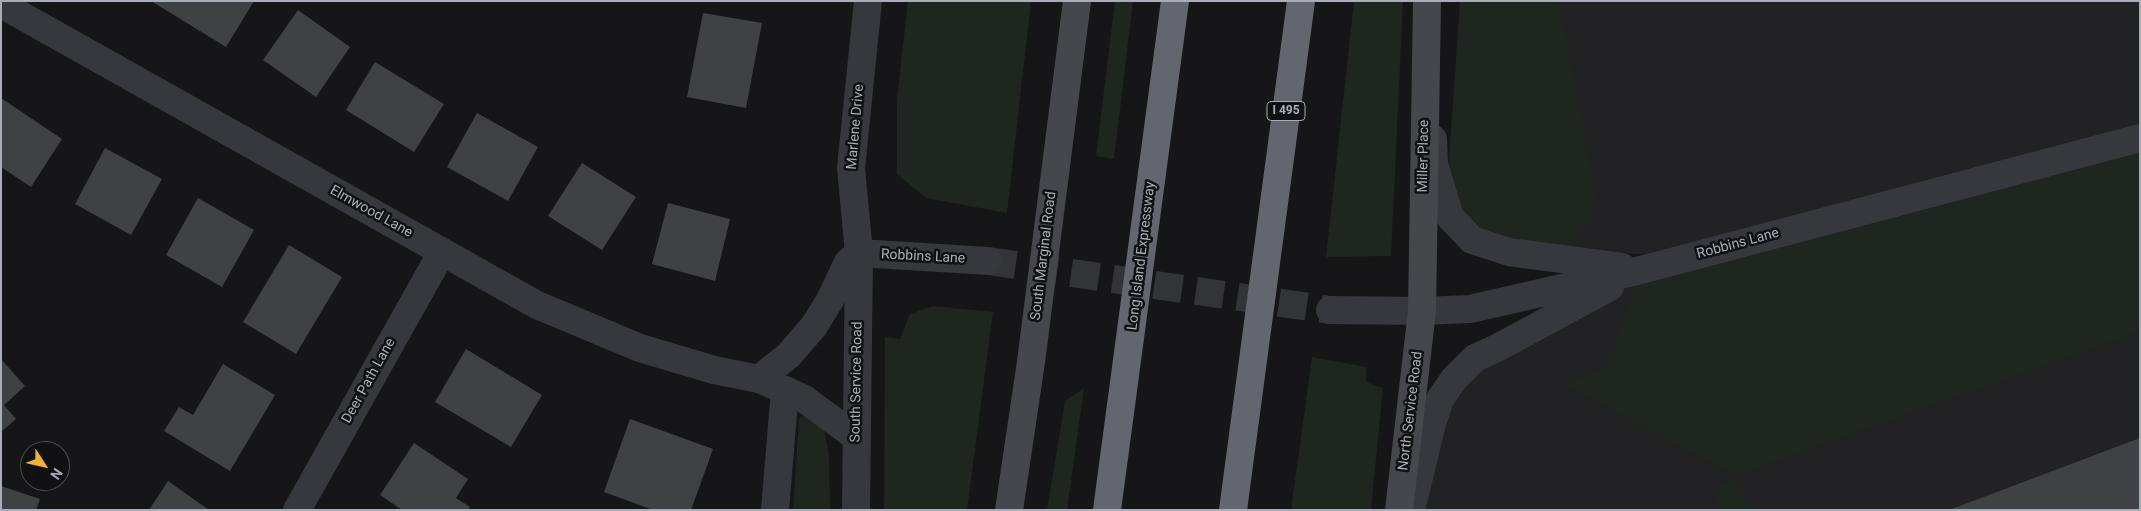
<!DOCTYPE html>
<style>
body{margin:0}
#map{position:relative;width:2141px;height:511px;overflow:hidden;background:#161618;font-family:Roboto,sans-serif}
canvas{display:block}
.frame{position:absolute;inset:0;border:2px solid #a8adb8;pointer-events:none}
.north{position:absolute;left:20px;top:441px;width:50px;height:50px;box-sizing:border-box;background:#111113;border:1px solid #4d4f55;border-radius:50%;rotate:125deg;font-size:14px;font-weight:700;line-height:20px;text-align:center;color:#a8adb8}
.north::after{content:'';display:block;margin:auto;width:18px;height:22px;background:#f2b134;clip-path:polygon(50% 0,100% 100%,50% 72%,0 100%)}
</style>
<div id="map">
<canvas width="2141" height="511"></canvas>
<div class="frame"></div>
<div class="north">N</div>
</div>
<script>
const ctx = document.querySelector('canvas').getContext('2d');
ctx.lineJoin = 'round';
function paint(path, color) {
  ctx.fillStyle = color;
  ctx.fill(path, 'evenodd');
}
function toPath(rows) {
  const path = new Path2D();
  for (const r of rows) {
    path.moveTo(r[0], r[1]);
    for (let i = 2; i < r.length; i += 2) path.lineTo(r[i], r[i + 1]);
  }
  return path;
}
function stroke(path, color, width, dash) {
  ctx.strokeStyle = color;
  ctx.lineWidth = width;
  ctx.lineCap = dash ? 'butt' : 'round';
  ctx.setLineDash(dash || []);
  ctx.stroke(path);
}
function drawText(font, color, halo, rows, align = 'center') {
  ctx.font = font + ' Roboto,sans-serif';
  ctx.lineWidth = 5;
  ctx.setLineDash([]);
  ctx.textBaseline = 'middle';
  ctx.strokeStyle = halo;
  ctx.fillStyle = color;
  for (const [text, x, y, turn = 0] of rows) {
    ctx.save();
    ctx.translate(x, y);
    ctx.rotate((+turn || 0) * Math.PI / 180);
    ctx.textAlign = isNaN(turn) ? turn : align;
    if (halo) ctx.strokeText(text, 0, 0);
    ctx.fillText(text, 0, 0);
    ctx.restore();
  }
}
paint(toPath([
 [1470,1,2140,1,2140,510,1399,510,1423,414,1482,349,1683,258,1531,245]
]), '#222225');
paint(toPath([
 [908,1,1031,1,1007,213,926,198,897,174,897,98],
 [1115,1,1133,1,1114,159,1096,156],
 [1354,1,1403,1,1391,256,1326,257],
 [1460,1,1559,1,1596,196,1592,218,1576,238,1555,247,1514,248,1470,226,1453,201,1449,159],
 [2140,139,2140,331,1736,475,1749,510,1714,510,1719,487,1735,475,1564,384,1605,369,1641,270,1669,330,1646,279],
 [933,306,993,312,967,510,884,510,885,337,900,339,910,314],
 [1312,357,1366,367,1366,382,1383,388,1371,510,1291,510],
 [1084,388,1067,510,1047,510,1065,401],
 [809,413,824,428,829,456,830,510,793,510,799,418]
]), '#1e261f');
paint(toPath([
 [151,1,254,1,226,47],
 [298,10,350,47,316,97,263,60],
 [703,13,762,23,746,108,687,97],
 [375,62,444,104,414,152,346,110],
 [1,98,62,139,31,187,1,167],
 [477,113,538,147,508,201,447,167],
 [105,148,162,179,131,235,75,204],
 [582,163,636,197,602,250,548,216],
 [198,198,254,230,222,287,166,255],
 [668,203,730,219,715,281,652,264],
 [289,245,342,277,296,354,243,322],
 [466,349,542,395,511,447,435,402],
 [1,359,25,386,4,405,16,419,1,432],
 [223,364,275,395,230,471,164,431,179,407,193,415],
 [630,419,713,449,691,510,653,510,604,492],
 [2140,438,2140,510,1949,510],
 [414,443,468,479,456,498,470,507,468,510,402,510,380,495],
 [168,481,209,510,149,510],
 [1,486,40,499,36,510,1,510]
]), '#404145');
stroke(toPath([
 [988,261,1330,310]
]), '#333438', 28, [28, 14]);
stroke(toPath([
 [1,4,537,305,640,348,714,370,759,379,803,398,856,437],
 [297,510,442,252],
 [775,510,785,390]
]), '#37383d', 28);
stroke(toPath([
 [1433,139,1434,164,1450,217,1472,240,1509,252,1622,267],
 [859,253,988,261],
 [1330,310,1422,311,1470,309,1641,270,2140,138],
 [759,379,789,355,814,326,830,300,848,262,859,253],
 [856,510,859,253,851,168,868,1],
 [1411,510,1432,424,1440,399,1454,379,1475,358,1497,348,1610,287]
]), '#37383d', 28);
stroke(toPath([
 [1009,510,1031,362,1077,1],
 [1399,510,1422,311,1427,1]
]), '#45474d', 28);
stroke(toPath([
 [1107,510,1175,1],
 [1233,510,1301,1]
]), '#63666e', 28);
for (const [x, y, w] of [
 [1286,111,38]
]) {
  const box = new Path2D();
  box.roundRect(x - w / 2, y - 9.5, w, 19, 4);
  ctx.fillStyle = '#111113';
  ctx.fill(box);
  stroke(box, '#a8adb8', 1);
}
drawText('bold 12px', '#a8adb8', null, [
 ["I 495",1286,111]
]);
drawText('14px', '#a8adb8', '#111113', [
 ["Marlene Drive",856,127,-85],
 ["Miller Place",1424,156,-89],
 ["Elmwood Lane",371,212,29],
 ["Robbins Lane",1738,244,-15],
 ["South Marginal Road",1044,256,-83],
 ["Long Island Expressway",1142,256,-83],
 ["Robbins Lane",923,257,3],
 ["Deer Path Lane",369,381,-61],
 ["South Service Road",857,382,-89],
 ["North Service Road",1411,411,-83]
]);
</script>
